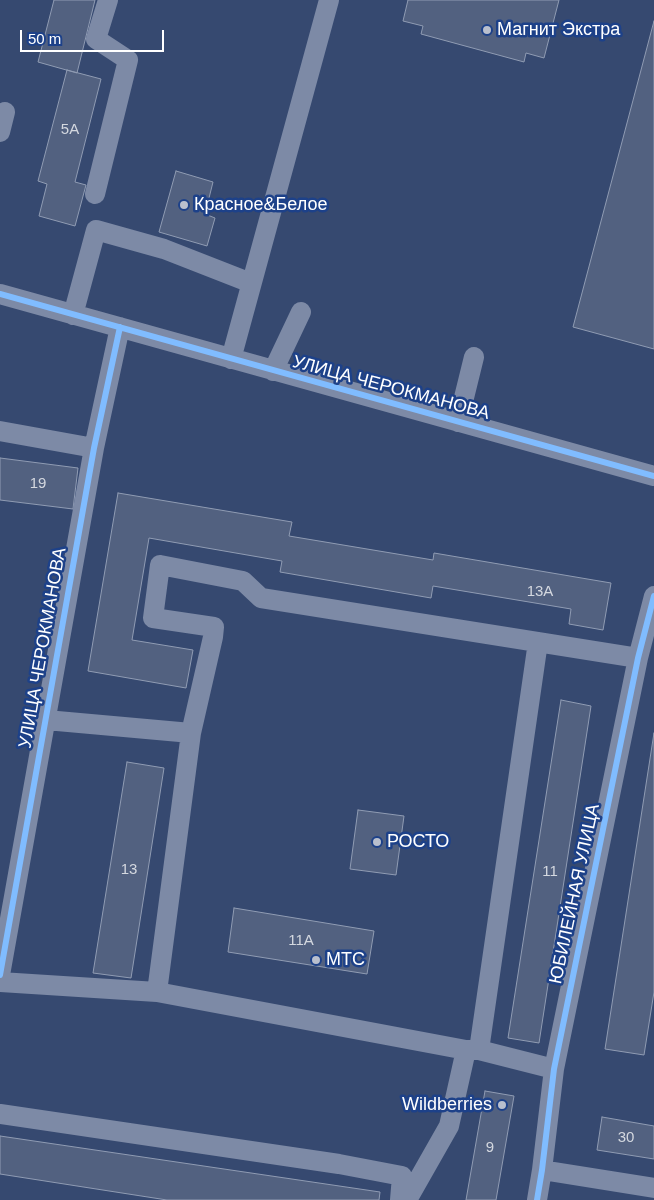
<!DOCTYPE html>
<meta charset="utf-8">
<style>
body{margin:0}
#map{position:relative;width:654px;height:1200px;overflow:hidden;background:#364970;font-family:Arial,sans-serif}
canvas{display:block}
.scale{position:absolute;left:20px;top:30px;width:144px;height:22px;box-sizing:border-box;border:2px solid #fff;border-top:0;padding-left:6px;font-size:15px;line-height:18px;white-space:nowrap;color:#fff;-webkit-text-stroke:4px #1d4189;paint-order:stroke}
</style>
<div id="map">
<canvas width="654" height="1200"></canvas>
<div class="scale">50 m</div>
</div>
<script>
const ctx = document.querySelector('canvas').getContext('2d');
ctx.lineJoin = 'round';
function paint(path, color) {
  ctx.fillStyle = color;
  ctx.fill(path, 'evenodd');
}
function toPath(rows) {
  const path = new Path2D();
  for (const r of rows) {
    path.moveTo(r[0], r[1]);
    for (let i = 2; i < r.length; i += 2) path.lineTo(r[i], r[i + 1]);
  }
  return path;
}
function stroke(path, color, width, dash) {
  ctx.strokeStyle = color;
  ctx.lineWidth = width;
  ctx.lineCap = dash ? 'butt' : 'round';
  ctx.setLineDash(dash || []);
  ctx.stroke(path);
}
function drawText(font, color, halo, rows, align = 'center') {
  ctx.font = font + ' Arial,sans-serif';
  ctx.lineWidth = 5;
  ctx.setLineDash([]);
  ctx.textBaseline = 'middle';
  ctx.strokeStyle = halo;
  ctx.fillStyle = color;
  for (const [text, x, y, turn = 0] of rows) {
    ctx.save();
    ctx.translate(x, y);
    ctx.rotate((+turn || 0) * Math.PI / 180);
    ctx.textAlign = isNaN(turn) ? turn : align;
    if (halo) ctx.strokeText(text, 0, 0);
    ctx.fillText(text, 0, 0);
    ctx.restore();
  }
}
const building = toPath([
 [54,0,95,0,77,73,38,62,54,0],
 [408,0,559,0,544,58,526,53,524,62,421,34,423,26,403,21,408,0],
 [654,21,654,349,573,327,654,21],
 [67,70,101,79,75,182,86,185,75,226,39,216,47,184,38,181,67,70],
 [176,171,213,182,205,214,215,218,207,246,159,232,176,171],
 [0,458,78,468,73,509,0,500,0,458],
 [118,493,292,522,289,536,433,560,434,553,611,583,603,630,569,624,571,609,433,586,431,598,280,572,282,561,149,538,132,640,193,650,186,688,88,671,118,493],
 [561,700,591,706,539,1043,508,1038,561,700],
 [654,733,654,992,644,1055,605,1049,654,733],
 [127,762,164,768,131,978,93,973,127,762],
 [358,810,404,816,396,875,350,869,358,810],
 [234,908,374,931,367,974,228,952,234,908],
 [485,1091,514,1096,496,1200,466,1200,485,1091],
 [602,1117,654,1126,654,1159,597,1150,602,1117],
 [0,1136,380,1192,379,1200,167,1200,0,1174,0,1136]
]);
paint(building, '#526180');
stroke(building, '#909cb3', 1);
stroke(toPath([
 [0,132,5,112],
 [95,194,128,60,96,39,108,0],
 [0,294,654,476],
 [73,315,96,230,164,249,251,283],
 [231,359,329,0],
 [273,371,301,312],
 [458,422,474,357],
 [0,431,94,448],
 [46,720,191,733,157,992],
 [191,733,213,637,214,627,153,618,160,565,243,581,261,598,638,658],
 [0,975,94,448,120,327],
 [0,982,157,992,466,1050,479,1050,554,1069],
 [479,1050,538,642],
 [0,1114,339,1164,402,1176,400,1200],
 [542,1170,654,1188],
 [407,1200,449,1126,466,1050],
 [537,1200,542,1170,554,1069,638,658,654,596]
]), '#7d8aa6', 20);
stroke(toPath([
 [0,294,654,476],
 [0,975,94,448,120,327],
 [537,1200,542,1170,554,1069,638,658,654,596]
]), '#80bcff', 6);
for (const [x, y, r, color] of [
 [487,30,5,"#b9bfcd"],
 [184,205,5,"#b9bfcd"],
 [377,842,5,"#b9bfcd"],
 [316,960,5,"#b9bfcd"],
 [502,1105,5,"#b9bfcd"]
]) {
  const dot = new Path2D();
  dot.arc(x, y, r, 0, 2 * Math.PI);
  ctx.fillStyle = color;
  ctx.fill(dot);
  stroke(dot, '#1d4189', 2);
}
drawText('15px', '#d4d8df', null, [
 ["5А",70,130],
 ["19",38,484],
 ["13А",540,592],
 ["13",129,870],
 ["11",550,872],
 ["11А",301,941],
 ["30",626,1138],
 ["9",490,1148]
]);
drawText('18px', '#fff', '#1d4189', [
 ["Магнит Экстра",497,30],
 ["Красное&Белое",194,205],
 ["РОСТО",387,842],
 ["МТС",326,960],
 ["Wildberries",492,1105,"right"]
], 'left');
drawText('18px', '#fff', '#1d4189', [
 ["УЛИЦА ЧЕРОКМАНОВА",391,388,15],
 ["УЛИЦА ЧЕРОКМАНОВА",43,648,-80],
 ["ЮБИЛЕЙНАЯ УЛИЦА",575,894,-78]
]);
</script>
